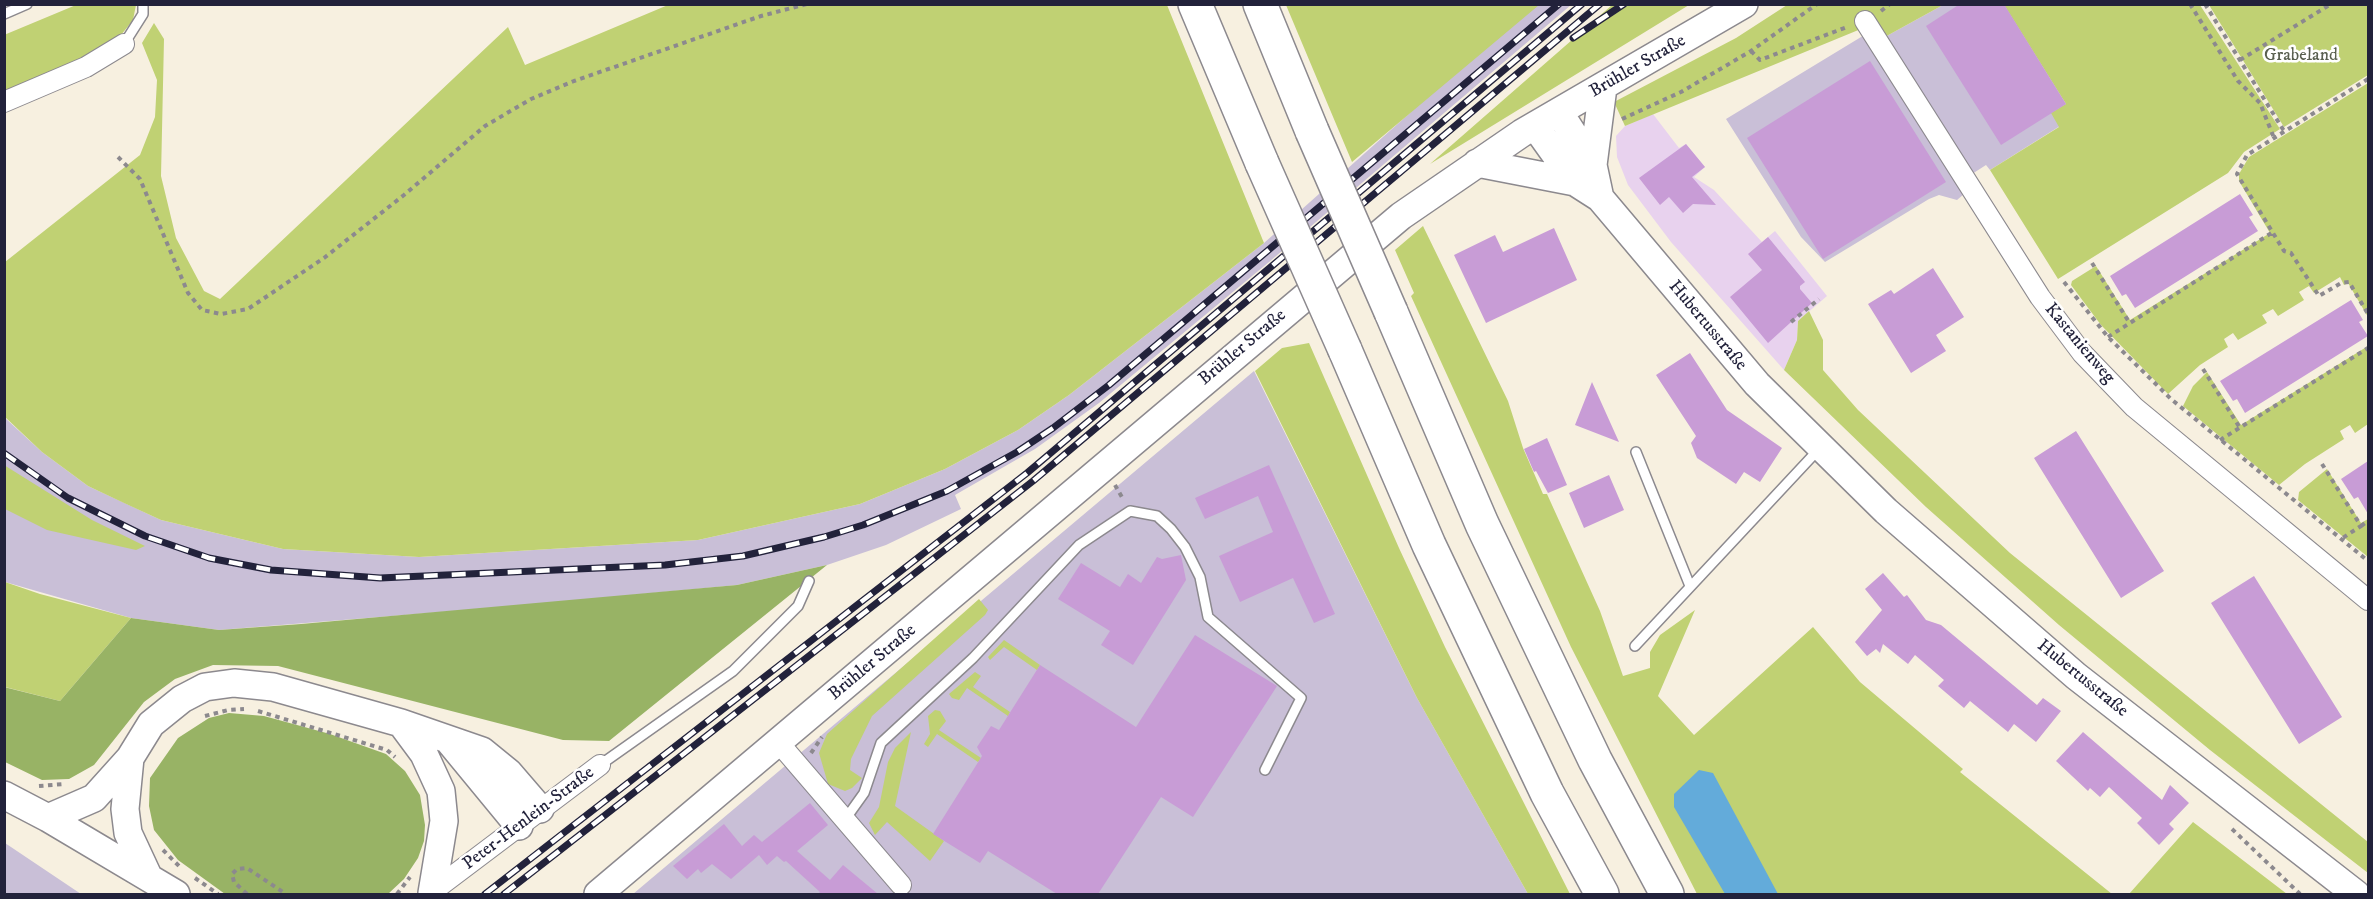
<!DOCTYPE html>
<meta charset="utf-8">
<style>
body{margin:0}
#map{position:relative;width:2373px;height:899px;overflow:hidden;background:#f7f0e0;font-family:"IM FELL DW Pica",serif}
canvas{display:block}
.frame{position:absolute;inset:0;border:6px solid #22223b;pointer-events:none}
</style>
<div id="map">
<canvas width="2373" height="899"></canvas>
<div class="frame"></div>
</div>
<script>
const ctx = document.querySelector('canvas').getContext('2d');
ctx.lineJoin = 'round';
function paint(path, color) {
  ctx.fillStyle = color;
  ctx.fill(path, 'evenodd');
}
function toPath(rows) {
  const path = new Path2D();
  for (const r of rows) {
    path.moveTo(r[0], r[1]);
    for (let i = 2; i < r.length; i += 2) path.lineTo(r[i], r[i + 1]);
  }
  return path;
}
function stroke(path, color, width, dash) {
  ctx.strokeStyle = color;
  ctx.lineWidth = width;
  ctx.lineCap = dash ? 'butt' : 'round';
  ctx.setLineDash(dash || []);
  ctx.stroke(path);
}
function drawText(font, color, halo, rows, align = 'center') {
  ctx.font = font + ' "IM FELL DW Pica",serif';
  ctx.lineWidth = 5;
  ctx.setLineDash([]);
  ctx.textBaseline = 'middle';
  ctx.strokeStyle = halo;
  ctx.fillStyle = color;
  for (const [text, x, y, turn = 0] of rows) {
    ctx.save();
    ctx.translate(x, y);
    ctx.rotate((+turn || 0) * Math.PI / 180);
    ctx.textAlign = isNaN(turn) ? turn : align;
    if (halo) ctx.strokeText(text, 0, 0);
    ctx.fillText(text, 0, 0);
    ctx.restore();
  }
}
paint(toPath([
 [1653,114,1679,148,1686,144,1705,167,1694,177,1714,190,1762,242,1775,231,1827,296,1798,321,1797,340,1784,370,1671,242,1628,185,1617,157,1616,136,1625,126]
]), '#e8d2ee');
paint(toPath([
 [1339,5,1571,5,1269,262,1099,403,1035,449,955,495,961,509,886,545,827,565,737,585,528,605,219,630,131,618,5,582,4,417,42,452,88,486,161,520,283,549,419,557,698,540,860,504,945,469,1018,430,1069,395,1264,243,1411,112],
 [1943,5,2004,5,2066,104,2060,126,1990,170,1986,165,1972,174,1883,38],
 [1866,34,1964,194,1957,200,1939,195,1929,199,1825,262,1801,237,1726,119],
 [1254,371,1417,698,1528,894,633,894],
 [4,843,5,843,81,894,5,894]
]), '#c9bfd7');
paint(toPath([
 [76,5,136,5,133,20,121,35,96,53,5,94,4,35],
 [668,5,1167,5,1264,243,1069,395,1018,430,945,469,860,504,698,540,419,557,283,549,161,520,124,503,88,486,42,452,5,417,5,262,140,155,155,117,157,80,142,43,154,23,164,39,161,176,176,238,204,291,220,299,508,27,525,65],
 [1286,5,1539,5,1352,162],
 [1612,5,1689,5,1430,164],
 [1787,5,1943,5,1883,38,1873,24,1625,126,1614,102,1736,38],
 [2004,5,2200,5,2280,129,2244,152,2228,173,2058,279,1990,170,2059,127,2051,113,2066,104],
 [2209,5,2368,5,2368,75,2284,127],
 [2368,83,2368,317,2348,283,2344,285,2340,277,2314,293,2309,286,2299,292,2304,300,2278,316,2273,309,2262,315,2267,323,2238,340,2233,333,2224,339,2228,347,2200,365,2168,394,2101,325,2071,285,2072,281,2096,266,2130,320,2270,233,2239,181,2239,174,2249,157],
 [1423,226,1508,401,1523,448,1543,494,1547,494,1600,611,1623,676,1650,668,1650,652,1660,635,1695,610,1658,696,1694,735,1813,627,1860,682,1963,769,1960,772,2112,894,1697,894,1571,647,1411,296,1414,293,1395,250],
 [1809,311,1823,340,1823,370,1858,410,2010,553,2368,842,2368,873,2210,750,2059,625,1926,507,1784,370,1797,340,1798,321],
 [1309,343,1399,548,1445,647,1570,894,1528,894,1417,698,1255,371,1282,348],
 [2368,346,2368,424,2355,433,2350,425,2340,431,2344,439,2305,464,2279,485,2183,406,2193,386,2207,372,2241,425],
 [4,465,92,520,145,546,136,550,47,530,5,509],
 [2327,469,2361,523,2368,519,2368,557,2298,500,2299,492],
 [5,582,40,594,131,618,60,701,5,687],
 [979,599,988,610,985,615,872,716,851,759,850,770,862,778,852,788,845,791,828,784,819,753,827,734],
 [1004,640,1040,665,1037,670,1004,647,990,660,988,657],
 [975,672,981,676,973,687,1010,712,1008,716,967,688,959,700,952,698,949,694],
 [935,710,940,711,946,721,939,730,981,758,978,762,937,734,928,747,924,744,930,734,928,716],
 [911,732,895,806,944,841,930,861,887,822,875,835,869,823,879,807,888,762,895,748],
 [2193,822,2287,894,2129,894]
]), '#c0d173');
paint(toPath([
 [827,565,609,741,563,740,278,666,213,665,175,679,144,702,94,765,69,779,42,780,5,762,4,687,60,701,131,618,219,630,301,624,737,585],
 [229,713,264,716,330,734,386,754,405,771,420,795,425,825,424,841,418,858,404,879,388,894,225,894,178,860,154,830,149,806,150,778,178,738,209,718]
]), '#98b365');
paint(toPath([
 [1699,770,1713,773,1778,894,1725,894,1674,807,1674,794]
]), '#63abda');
paint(toPath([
 [1960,4,2004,4,2066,104,2001,145,1926,26],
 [1870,61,1946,182,1823,259,1747,138],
 [1686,144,1705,167,1692,177,1716,205,1693,204,1683,213,1669,197,1660,205,1639,178],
 [2240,194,2253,215,2249,217,2258,231,2135,308,2126,294,2122,296,2110,276],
 [1554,228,1577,280,1486,323,1454,255,1495,235,1503,252],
 [1768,237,1805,282,1800,286,1800,289,1812,303,1768,343,1730,297,1762,270,1748,254],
 [1933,268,1964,317,1936,335,1946,351,1911,373,1868,304,1891,290,1894,294],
 [2351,300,2363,320,2359,322,2368,336,2245,413,2237,399,2233,401,2220,381],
 [1690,353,1727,410,1782,448,1760,482,1744,472,1736,484,1697,458,1691,443,1696,436,1656,375],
 [1592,382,1619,442,1575,425],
 [2076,431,2164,571,2121,598,2034,458],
 [1547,438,1567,485,1548,493,1536,471,1534,472,1524,449],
 [2368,461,2368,514,2358,497,2354,499,2341,479],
 [1269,465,1335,614,1314,623,1293,578,1240,602,1219,556,1273,532,1258,496,1205,519,1195,498],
 [1609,475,1624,510,1584,528,1569,493],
 [1181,555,1186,580,1133,665,1101,645,1110,631,1058,599,1081,563,1120,587,1128,574,1141,583,1157,557,1162,559],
 [1883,573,1904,597,1907,595,1926,620,1941,625,2037,705,2043,698,2061,711,2036,742,2014,724,2008,732,1970,701,1964,708,1938,686,1944,680,1915,655,1908,664,1883,644,1880,653,1876,649,1867,656,1855,642,1882,610,1865,589],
 [2254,576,2342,717,2299,744,2211,603],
 [1195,635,1277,686,1193,817,1161,797,1098,894,1057,894,988,851,980,863,933,834,982,756,977,747,991,726,999,730,1040,665,1136,727],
 [2083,732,2162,800,2170,785,2189,803,2169,824,2174,829,2159,845,2137,823,2142,818,2109,787,2100,797,2090,788,2088,791,2056,761],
 [810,803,828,825,797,851,830,880,843,865,878,894,818,894,820,892,786,861,784,862,777,856,767,865,759,855,731,879,712,864,701,873,698,869,687,879,673,866,724,824,742,846,754,835,762,842]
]), '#c89cd6');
const lane = toPath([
 [4,14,27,4],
 [124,44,143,14,143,4],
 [1636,452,1690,586],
 [1635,646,1819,449],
 [600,765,733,671,798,606,809,581],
 [844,821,864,793,881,743,973,658,1079,545,1130,511,1157,516,1171,529,1185,547,1200,577,1208,617,1301,698,1265,770]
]);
const street = toPath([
 [1865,21,2040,297,2082,353,2134,407,2368,600],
 [4,102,86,67,124,44],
 [779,743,901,885],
 [429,894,600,765]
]);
const secondary = toPath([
 [1559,112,1593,165,1600,198],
 [1535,126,1575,182,1600,198,1757,384,1886,511,2076,676,2356,894],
 [1477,163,1575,182],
 [1593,165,1603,87],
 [401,723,424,754,441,791,444,821,432,893],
 [449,741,519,826],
 [130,758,125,809,128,833,148,876],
 [4,795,48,818,176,894],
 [48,818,94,798,130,758,151,724,182,699,205,687,234,683,273,687,401,723,482,751,509,773,540,809],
 [598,894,1401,216,1522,133,1744,4]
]);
const highway = toPath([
 [1195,4,1262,163],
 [1260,4,1312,131],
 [1391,312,1482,524,1595,760,1667,894],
 [1345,350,1429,545,1547,793,1602,894]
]);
stroke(lane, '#8c898e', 12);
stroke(street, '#8c898e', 22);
stroke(secondary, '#8c898e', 30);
stroke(highway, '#8c898e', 36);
stroke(toPath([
 [2190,4,2238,81,2260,103,2274,138],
 [2205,4,2284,131],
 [1881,11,1890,4],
 [1751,51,1760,60,1847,27],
 [2240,60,2331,4],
 [2368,79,2247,155,2237,174,2284,251,2291,253,2319,296,2341,283,2349,282,2368,314],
 [1622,119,1681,92,1751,51,1817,4],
 [118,157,140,179,188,293,202,310,221,314,248,309,324,258,404,195,485,126,531,99,574,81,761,16,807,4],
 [2092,263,2129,322],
 [2064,282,2108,337,2171,399,2368,561],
 [1791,322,1819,299],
 [2108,337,2273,232],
 [2203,369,2240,428],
 [2220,440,2368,348],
 [2322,464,2361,526,2341,539],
 [1115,485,1123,499],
 [2361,526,2368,521],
 [258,711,387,750,395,757],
 [205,716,228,710,244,709],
 [811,753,822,737],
 [39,786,64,784],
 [2232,829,2300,894],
 [163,850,179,866],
 [195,878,218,894],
 [247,894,234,882,232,874,237,869,247,868,286,894],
 [397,894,410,877]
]), '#8c898e', 4, [4.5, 4.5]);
stroke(lane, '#fff', 9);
stroke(street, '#fff', 20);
stroke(secondary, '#fff', 27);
stroke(highway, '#fff', 33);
const rail = toPath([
 [1573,38,1624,4],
 [4,453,68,498,145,536,209,558,271,570,380,578,665,565,743,556,824,537,863,525,947,491,1017,452,1053,428,1109,385,1559,4],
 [485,894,1027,473,1582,4],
 [504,894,1033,481,1600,4]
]);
stroke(rail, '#22223b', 7);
stroke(rail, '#fff', 4.5, [14]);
const highwayBridge = toPath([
 [1312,131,1391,312],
 [1262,163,1345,350]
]);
stroke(highwayBridge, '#8c898e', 36, []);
stroke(highwayBridge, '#fff', 33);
drawText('18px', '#595f4f', '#fff', [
 ["Grabeland",2301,56]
]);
drawText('18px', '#22223b', '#fff', [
 ["Brühler Straße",1638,67,-30],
 ["Hubertusstraße",1707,326,50],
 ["Kastanienweg",2079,344,50],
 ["Brühler Straße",1243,348,-40],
 ["Brühler Straße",873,663,-40],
 ["Hubertusstraße",2082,679,39],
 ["Peter-Henlein-Straße",529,819,-37]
]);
</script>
